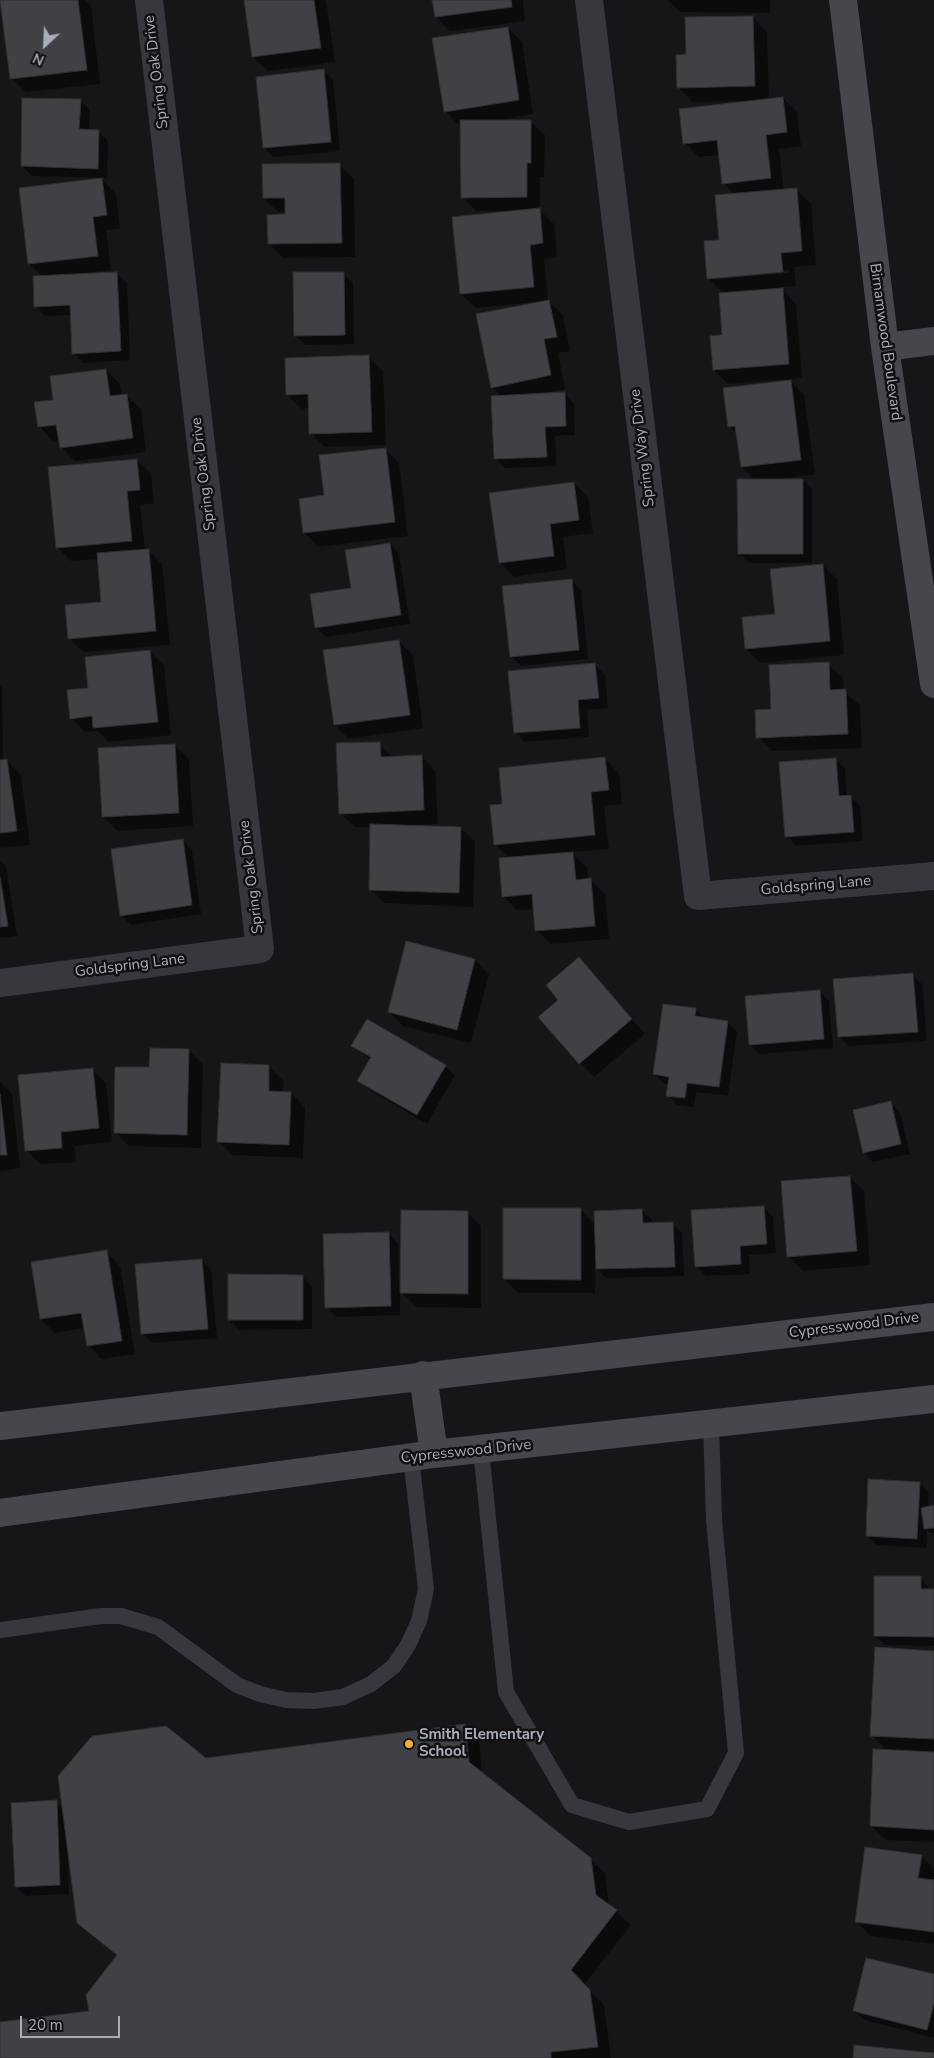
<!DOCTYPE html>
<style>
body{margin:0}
#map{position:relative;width:934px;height:2058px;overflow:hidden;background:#161618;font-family:"Nunito Sans",sans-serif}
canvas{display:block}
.north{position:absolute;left:20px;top:20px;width:50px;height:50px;-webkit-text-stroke:4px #111113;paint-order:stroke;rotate:205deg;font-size:14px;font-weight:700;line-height:20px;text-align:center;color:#a8adb8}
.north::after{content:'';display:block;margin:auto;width:18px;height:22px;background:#a8adb8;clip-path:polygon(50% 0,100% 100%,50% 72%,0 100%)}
.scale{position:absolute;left:20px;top:2016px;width:100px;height:22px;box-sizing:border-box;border:2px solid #a8adb8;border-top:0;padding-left:6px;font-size:15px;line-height:18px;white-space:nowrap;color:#a8adb8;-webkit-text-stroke:4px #111113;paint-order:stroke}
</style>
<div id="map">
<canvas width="934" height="2058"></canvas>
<div class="north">N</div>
<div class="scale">20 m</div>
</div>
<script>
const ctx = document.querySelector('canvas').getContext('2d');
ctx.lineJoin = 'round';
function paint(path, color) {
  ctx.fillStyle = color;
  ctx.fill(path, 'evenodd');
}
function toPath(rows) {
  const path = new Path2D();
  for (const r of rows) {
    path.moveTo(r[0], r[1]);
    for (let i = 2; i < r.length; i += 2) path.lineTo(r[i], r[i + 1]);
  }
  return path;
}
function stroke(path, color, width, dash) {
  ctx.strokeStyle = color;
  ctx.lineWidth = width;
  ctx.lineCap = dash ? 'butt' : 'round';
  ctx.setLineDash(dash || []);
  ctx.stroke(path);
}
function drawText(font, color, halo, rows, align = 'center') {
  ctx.font = font + ' "Nunito Sans",sans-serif';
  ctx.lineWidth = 5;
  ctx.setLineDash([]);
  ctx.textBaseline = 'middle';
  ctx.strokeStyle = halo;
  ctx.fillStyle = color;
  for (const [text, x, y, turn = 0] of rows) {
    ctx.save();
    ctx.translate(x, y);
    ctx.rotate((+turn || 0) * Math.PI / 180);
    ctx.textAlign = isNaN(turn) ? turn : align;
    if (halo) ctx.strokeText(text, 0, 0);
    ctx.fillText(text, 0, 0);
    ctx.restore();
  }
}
paint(toPath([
 [6,0,85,0,91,6,100,84,26,92,11,78],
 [245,0,326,0,335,62,268,71,253,57],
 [434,0,523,0,525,21,450,31,436,17],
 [667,0,770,0,770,13,680,12],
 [753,17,767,32,769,100,783,98,797,112,801,146,779,149,784,191,797,190,811,204,816,265,794,267,796,286,780,287,796,304,802,378,728,384,714,370,724,336,724,294,708,278,735,195,724,183,720,155,699,157,685,143,745,101,693,102,679,88,687,55],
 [789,270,789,273,719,279,719,276],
 [508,28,522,42,533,114,496,121,530,121,545,135,544,177,540,177,540,210,554,224,557,257,544,259,548,301,563,315,570,351,558,353,565,389,550,392,564,393,574,403,575,435,555,436,556,466,505,468,496,459,501,396,492,387,534,302,476,308,461,294,503,211,476,211,462,197,462,125,459,125,445,111],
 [324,71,333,80,340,151,274,157,264,148],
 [80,101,90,110,89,131,98,131,108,141,107,178,32,176,22,166],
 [339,165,354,179,355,257,283,258,269,244,286,216,286,212,278,212,264,198],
 [102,179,116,194,120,229,106,230,111,270,82,273,82,275,117,274,127,283,130,360,83,363,73,353,72,315,45,316,36,307,43,277,29,264,20,189],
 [343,273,353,283,354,344,305,345,295,335],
 [369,357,383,371,386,445,325,447,311,433,310,408,302,409,287,395],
 [106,370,120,384,122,396,126,395,141,409,146,452,75,461,61,447,60,440,53,441,39,426,54,401],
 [789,379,804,395,815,474,778,480,803,480,812,489,812,563,749,563,739,553,755,480,742,467,737,435,729,426],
 [385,449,399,463,408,536,318,547,304,532,325,497],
 [137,460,151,474,154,503,140,505,145,550,148,550,162,564,170,645,83,652,69,638,103,603,99,559,71,561,57,547],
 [574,483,588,497,593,533,563,537,567,569,514,577,500,563],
 [390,544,399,554,410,624,326,637,316,628],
 [823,565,837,579,844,655,760,663,746,649],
 [571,580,581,590,588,659,521,666,511,656],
 [398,641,413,655,423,728,349,739,335,725],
 [149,651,164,665,171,735,109,742,98,731,85,732,71,718,89,689],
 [828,664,843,678,843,691,860,705,862,748,772,751,758,737,772,710],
 [595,665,605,674,608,708,587,710,589,737,525,742,515,733],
 [0,686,2,688,3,761,7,761,21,775,30,845,0,848],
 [379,744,393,758,421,756,435,771,438,824,415,825,415,827,461,828,475,842,473,907,384,903,370,889,372,827,355,827,340,813],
 [174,745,189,759,193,826,118,831,103,817],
 [605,759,619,773,622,804,604,806,609,849,572,852,587,868,588,880,591,880,605,894,609,939,551,944,536,930,535,909,517,910,503,896,510,859,495,844,504,805],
 [835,759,845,768,847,797,850,796,860,806,863,841,796,846,787,836],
 [182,840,192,850,201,914,131,925,121,915],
 [0,860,6,866,17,936,0,938],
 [579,959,645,1034,594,1077,580,1063,560,1000],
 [475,960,489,974,471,1043,403,1026,389,1012],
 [913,975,922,984,927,1041,849,1046,839,1036],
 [820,991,829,1001,833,1048,760,1054,750,1045],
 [696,1010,705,1019,727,1022,737,1031,728,1096,696,1092,694,1107,677,1105,668,1095,669,1084,664,1084,654,1074],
 [352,1046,445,1066,455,1075,427,1124,369,1090,359,1081,371,1060],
 [189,1050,203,1064,201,1148,129,1146,115,1132,151,1069],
 [269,1066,283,1080,283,1093,291,1093,305,1107,303,1158,232,1155,218,1141],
 [92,1069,106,1083,112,1142,74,1146,76,1162,40,1164,26,1150],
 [0,1082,12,1094,20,1168,0,1171],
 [890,1102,900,1112,910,1154,873,1162,864,1152],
 [849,1177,864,1191,870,1265,803,1271,788,1257],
 [764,1207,773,1217,776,1253,749,1255,750,1274,706,1276,696,1266],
 [581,1210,595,1224,642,1210,652,1220,652,1224,672,1223,682,1233,684,1276,606,1278,595,1267,595,1293,518,1293,504,1279],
 [467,1212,481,1226,481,1308,416,1307,400,1291,400,1315,336,1317,327,1307,388,1233,398,1243,399,1284,402,1284],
 [106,1252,120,1266,135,1354,102,1359,88,1345,85,1328,55,1333,41,1319],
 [202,1260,211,1270,217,1338,152,1343,142,1334],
 [302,1276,312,1286,312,1329,239,1330,229,1320],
 [919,1483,929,1492,928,1508,934,1507,934,1533,930,1533,927,1530,927,1548,877,1545,867,1536],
 [921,1577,930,1590,934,1590,934,1646,885,1645,875,1636],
 [934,1652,934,1842,886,1840,871,1826,887,1751,872,1735],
 [465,1725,479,1739,482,1774,590,1859,605,1873,609,1905,631,1925,584,1985,604,2005,611,2058,0,2058,0,2023,90,2012,117,1956,78,1922,70,1859,68,1859,69,1894,26,1896,16,1886,56,1802,63,1809,205,1760],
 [921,1856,934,1869,934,1944,870,1936,856,1921],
 [934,1976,934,2038,864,2020,854,2011]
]), '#0007');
const building = toPath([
 [0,0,78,0,87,70,10,79,0,0],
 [244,0,314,0,321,48,252,57,244,0],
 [432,0,511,0,512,7,435,17,432,0],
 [753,16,755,86,677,88,676,55,686,54,685,17,753,16],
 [508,27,519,100,444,112,432,38,508,27],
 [324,69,331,142,263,148,256,77,324,69],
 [783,97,787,132,766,135,771,178,722,184,717,140,683,144,679,109,783,97],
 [22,98,81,99,79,129,99,130,98,169,21,166,22,98],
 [460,120,531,120,531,163,527,163,527,197,461,198,460,120],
 [340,163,342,243,268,244,267,215,285,214,285,198,263,198,262,164,340,163],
 [102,178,107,215,93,217,98,256,28,264,19,188,102,178],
 [797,188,802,251,781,253,783,272,707,279,704,241,719,240,715,195,797,188],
 [540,208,543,243,530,245,534,287,460,294,452,217,540,208],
 [117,272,121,351,72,354,70,305,34,307,33,276,117,272],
 [293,272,344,272,345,335,294,336,293,272],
 [783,288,789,364,713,370,710,336,722,335,719,293,783,288],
 [549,300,557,337,544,339,551,375,491,388,476,314,549,300],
 [369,355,372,432,309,434,308,394,286,395,285,358,369,355],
 [106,369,110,396,127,394,133,438,60,448,56,425,38,427,34,402,53,400,50,376,106,369],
 [791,380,801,460,741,467,735,426,728,427,723,388,791,380],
 [565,392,566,426,545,427,547,457,494,459,491,396,565,392],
 [386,448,395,522,303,533,299,499,324,495,319,455,386,448],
 [137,459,140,490,127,491,132,541,56,548,48,467,137,459],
 [737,479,803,479,803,554,738,554,737,479],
 [574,482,579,520,550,524,554,556,499,563,489,493,574,482],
 [390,543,401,615,315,628,310,594,351,588,345,550,390,543],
 [149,549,156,631,68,639,65,605,101,602,97,553,149,549],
 [823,564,830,641,745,649,742,617,775,614,770,569,823,564],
 [572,579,579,650,510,657,502,586,572,579],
 [399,640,410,715,334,725,323,650,399,640],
 [150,650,158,722,93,728,92,716,70,719,67,690,88,688,85,657,150,650],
 [829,662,830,690,846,689,848,734,756,738,755,710,771,709,769,665,829,662],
 [595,663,599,698,578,700,580,728,514,733,508,671,595,663],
 [380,742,381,757,422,755,424,810,339,814,336,743,380,742],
 [175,744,179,813,102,817,98,748,175,744],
 [605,757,609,790,591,792,595,835,494,845,490,805,502,804,499,768,605,757],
 [836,758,839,796,851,795,854,832,785,837,779,762,836,758],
 [7,759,17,831,0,833,0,760,7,759],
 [370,824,461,827,459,893,369,890,370,824],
 [183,839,192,905,120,916,111,849,183,839],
 [573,852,576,880,591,878,595,926,535,931,532,894,502,897,499,858,573,852],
 [0,877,8,926,0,927,0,877],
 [406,941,475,959,457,1030,388,1012,406,941],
 [579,957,632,1019,579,1064,538,1017,558,1000,546,985,579,957],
 [913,973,918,1032,838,1037,833,979,913,973],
 [820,990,824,1039,749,1045,745,996,820,990],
 [663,1004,696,1008,695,1016,728,1021,719,1087,687,1083,685,1098,666,1096,669,1077,653,1074,663,1004],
 [367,1019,446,1065,417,1115,357,1081,371,1057,351,1046,367,1019],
 [150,1048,189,1049,187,1135,114,1133,115,1067,149,1067,150,1048],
 [221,1063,269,1065,269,1091,291,1092,289,1145,217,1142,221,1063],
 [93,1068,99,1128,61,1132,62,1148,25,1151,18,1075,93,1068],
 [0,1094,7,1155,0,1155,0,1094],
 [891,1101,901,1144,863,1153,853,1110,891,1101],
 [850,1176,857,1251,787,1257,781,1181,850,1176],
 [764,1206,767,1244,740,1246,741,1264,695,1267,691,1210,764,1206],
 [503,1208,581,1208,581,1280,503,1279,503,1208],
 [642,1209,643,1223,673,1222,675,1267,596,1269,594,1211,642,1209],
 [401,1210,468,1211,468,1294,400,1293,401,1210],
 [389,1232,391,1306,325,1308,323,1234,389,1232],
 [107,1250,122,1341,87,1346,81,1313,40,1319,31,1262,107,1250],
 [202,1259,208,1329,141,1334,135,1264,202,1259],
 [228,1274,303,1275,303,1320,228,1320,228,1274],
 [868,1479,920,1482,917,1539,866,1536,868,1479],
 [934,1505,934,1528,924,1529,921,1508,934,1505],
 [874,1576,921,1576,921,1589,934,1589,934,1637,874,1636,874,1576],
 [875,1647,934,1651,934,1739,870,1736,875,1647],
 [465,1724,469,1762,591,1858,596,1895,617,1910,571,1970,590,1990,598,2047,551,2052,551,2058,0,2058,0,2022,89,2011,86,1995,117,1955,77,1923,58,1776,92,1736,166,1726,206,1758,465,1724],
 [873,1749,934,1752,934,1830,870,1826,873,1749],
 [57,1800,60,1885,15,1887,11,1803,57,1800],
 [865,1847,922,1855,918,1878,934,1880,934,1932,855,1922,865,1847],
 [866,1958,934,1974,934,2003,927,2030,853,2011,866,1958],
 [854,2045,934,2053,934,2058,853,2058,854,2045]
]);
paint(building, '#404145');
stroke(building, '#303034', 1);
stroke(toPath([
 [481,1450,506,1692,572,1805,629,1822,707,1809,736,1753,714,1520,711,1424],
 [0,1630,101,1616,121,1616,158,1627,237,1685,260,1694,286,1700,314,1701,343,1697,371,1684,394,1666,408,1645,419,1621,426,1589,411,1457]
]), '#37383d', 16);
stroke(toPath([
 [589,0,698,896,934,876],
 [0,983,260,949,149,0]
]), '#37383d', 28);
stroke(toPath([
 [843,0,885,347,934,684],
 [885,347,934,341],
 [423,1375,434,1454],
 [0,1426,934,1317],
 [0,1513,434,1454,934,1399]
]), '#45474d', 28);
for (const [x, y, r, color] of [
 [409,1744,5,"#f2b134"]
]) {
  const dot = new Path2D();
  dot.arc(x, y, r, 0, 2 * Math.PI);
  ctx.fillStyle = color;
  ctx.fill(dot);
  stroke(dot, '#111113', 2);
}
drawText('15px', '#a8adb8', '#111113', [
 ["Spring Oak Drive",157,72,-97],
 ["Birnamwood Boulevard",885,342,82],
 ["Spring Way Drive",643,448,-97],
 ["Spring Oak Drive",204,474,-97],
 ["Spring Oak Drive",252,877,-97],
 ["Goldspring Lane",816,886,-5],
 ["Goldspring Lane",130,966,-7],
 ["Cypresswood Drive",854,1326,-7],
 ["Cypresswood Drive",466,1452,-6]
]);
drawText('bold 15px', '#a8adb8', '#111113', [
 ["Smith Elementary",419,1735],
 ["School",419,1752]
], 'left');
</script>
